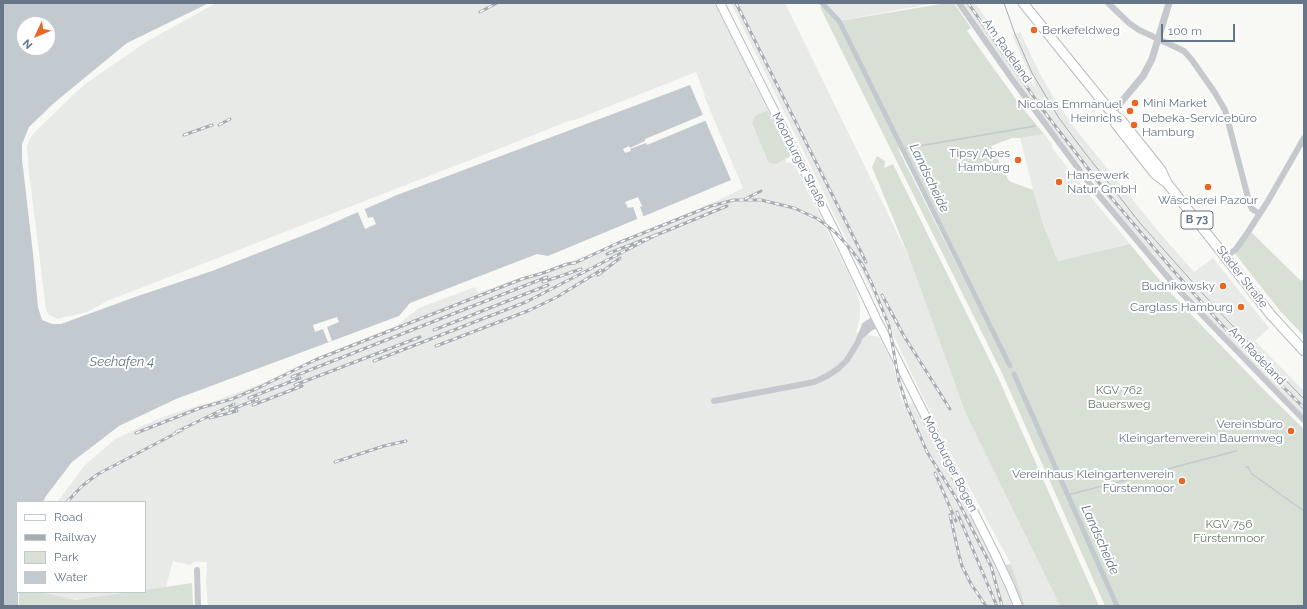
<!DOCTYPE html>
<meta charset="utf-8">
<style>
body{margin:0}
#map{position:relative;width:1307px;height:609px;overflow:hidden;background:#f8f8f5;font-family:Raleway,sans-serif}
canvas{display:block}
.frame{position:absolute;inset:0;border:4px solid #667587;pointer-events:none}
.legend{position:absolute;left:16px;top:501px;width:130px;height:92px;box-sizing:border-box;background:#fff;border:1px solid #c2c8cf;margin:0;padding:5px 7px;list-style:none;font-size:12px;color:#667587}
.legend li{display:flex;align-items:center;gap:8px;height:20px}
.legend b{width:20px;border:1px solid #c2c8cf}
.north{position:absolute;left:16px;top:16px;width:40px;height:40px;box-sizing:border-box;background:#fff;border:1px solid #c2c8cf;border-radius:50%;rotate:226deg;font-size:11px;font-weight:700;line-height:16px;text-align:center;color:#667587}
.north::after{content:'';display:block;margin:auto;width:14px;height:18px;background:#e86724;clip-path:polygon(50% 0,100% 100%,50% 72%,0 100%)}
.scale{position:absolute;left:1161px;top:24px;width:74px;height:18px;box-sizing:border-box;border:2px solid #667587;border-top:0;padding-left:5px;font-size:12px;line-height:14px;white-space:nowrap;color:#667587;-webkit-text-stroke:3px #fff;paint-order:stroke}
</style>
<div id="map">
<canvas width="1307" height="609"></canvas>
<div class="frame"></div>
<ul class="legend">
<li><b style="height:5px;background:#fff"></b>Road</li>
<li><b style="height:5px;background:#a7acb3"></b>Railway</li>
<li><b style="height:11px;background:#d8e0d6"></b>Park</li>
<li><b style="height:11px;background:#c2cad0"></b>Water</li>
</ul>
<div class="north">N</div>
<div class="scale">100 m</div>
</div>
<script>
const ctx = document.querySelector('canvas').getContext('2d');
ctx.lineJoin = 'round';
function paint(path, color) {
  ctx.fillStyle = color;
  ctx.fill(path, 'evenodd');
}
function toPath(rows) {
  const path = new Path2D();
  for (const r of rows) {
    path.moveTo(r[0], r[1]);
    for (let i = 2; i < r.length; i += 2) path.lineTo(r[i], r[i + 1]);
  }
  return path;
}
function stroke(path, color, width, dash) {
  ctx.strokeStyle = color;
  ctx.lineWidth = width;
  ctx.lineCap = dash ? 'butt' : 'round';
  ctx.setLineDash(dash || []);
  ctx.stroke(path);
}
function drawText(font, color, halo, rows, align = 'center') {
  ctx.font = font + ' Raleway,sans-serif';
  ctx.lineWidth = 4;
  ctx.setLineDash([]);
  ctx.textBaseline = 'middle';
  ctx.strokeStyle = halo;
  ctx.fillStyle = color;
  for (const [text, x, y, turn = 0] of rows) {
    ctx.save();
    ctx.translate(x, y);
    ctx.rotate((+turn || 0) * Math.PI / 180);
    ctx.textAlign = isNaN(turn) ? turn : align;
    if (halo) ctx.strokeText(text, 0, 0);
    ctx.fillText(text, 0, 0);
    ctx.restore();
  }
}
paint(toPath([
 [216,3,714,3,752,77,750,78,751,81,753,81,788,150,788,153,784,157,787,163,793,162,822,220,821,224,826,228,856,288,860,304,860,317,856,332,879,337,893,364,901,399,905,406,914,402,1003,580,1013,606,208,606,206,582,207,562,194,562,190,565,173,561,165,590,71,600,37,592,145,592,145,502,57,502,85,465,114,440,142,426,166,416,203,404,210,403,255,386,272,379,302,364,396,326,419,308,475,287,478,293,528,275,528,276,546,270,582,257,719,200,743,188,704,96,705,95,696,72,572,121,571,120,501,148,107,301,87,312,67,317,67,316,58,319,49,315,46,310,29,172,27,147,29,141,33,134,41,126,74,94,88,82,146,42],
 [731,3,785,3,909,257,965,412,1060,606,1025,606,1011,564,949,450],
 [820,3,935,3,839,21,822,6],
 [961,3,975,3,1037,90,1012,35,1020,32,1040,74,1057,103,1077,131,1158,231,1194,272,1213,258,1269,328,1255,341,1304,391,1304,416,1215,325,1130,228,1044,118],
 [1044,134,1052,144,1052,147,1056,153,1090,196,1130,244,1058,261,1043,224,1033,190,1020,138]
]), '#e8eae8');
paint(toPath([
 [947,3,954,3,971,28,967,31,1020,105,1044,134,1020,138,1012,138,991,146,1009,181,1033,190,1043,224,1058,261,1130,244,1166,288,1205,329,1268,394,1304,429,1304,606,1117,606,1025,404,1116,606,1105,606,1002,373,820,7,822,6,839,21],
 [895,132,998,339,995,340,900,153],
 [767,110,791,156,776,164,770,163,768,161,752,123,755,116],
 [877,156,885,161,884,168,893,164,997,375,1099,606,1060,606,965,412,909,257,872,167],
 [1249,230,1301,281,1304,278,1304,336,1280,311,1233,251],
 [1011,564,1025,606,1021,606,1014,584,1005,565],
 [192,583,193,606,19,606,19,592,40,592,75,600,130,592,145,592,145,590]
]), '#d8e0d6');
paint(toPath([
 [3,3,209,3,127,43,54,103,29,127,22,144,22,159,33,254,38,307,42,320,52,324,61,324,135,297,212,271,317,230,397,195,690,85,731,180,548,256,537,254,410,303,399,316,176,399,119,426,72,462,46,496,43,502,17,502,17,592,18,592,18,606,3,606],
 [24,24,48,24,48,48,24,48]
]), '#c2cad0');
paint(toPath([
 [705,114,707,120,647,145,646,143,630,149,631,151,625,153,623,149,629,146,630,148,645,141,645,139],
 [638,197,642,206,640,207,644,218,638,221,633,207,628,208,625,202],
 [364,207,368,218,373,217,376,224,365,229,357,210],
 [337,317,339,322,327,327,332,341,328,342,323,329,315,332,313,325]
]), '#f8f8f5');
stroke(toPath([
 [902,149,1035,126],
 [1246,467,1248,467,1252,474,1304,511],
 [1068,495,1236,451]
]), '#c2cad0', 1.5);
stroke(toPath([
 [822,3,839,21,843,29,1010,366],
 [1014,374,1117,606]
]), '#c2cad0', 5);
const secondary = toPath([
 [720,3,835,232,876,318,994,552,1010,586,1018,606]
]);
const primary = toPath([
 [1023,3,1112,113,1121,120,1161,170,1167,183,1271,315,1304,351],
 [1112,113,1116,124,1155,174,1164,181]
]);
stroke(secondary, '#babec3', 10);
stroke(primary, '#b8bcc0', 11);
stroke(toPath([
 [959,3,1012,79,1092,187,1177,288,1209,322,1304,420],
 [1108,3,1129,23,1139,30,1184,51,1192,60,1215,93,1225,110,1250,205,1252,209,1260,214],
 [1226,257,1236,249,1248,232,1268,201,1304,138],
 [861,336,870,328,879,324],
 [714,401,804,384,814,382,827,376,839,368,847,360,858,342,865,325,876,318],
 [197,570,198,606]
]), '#c5c8cc', 6);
stroke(toPath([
 [1112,113,1143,76,1152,59,1169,3]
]), '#c5c8cc', 7);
stroke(secondary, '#fff', 8);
stroke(primary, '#fff', 9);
stroke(toPath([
 [1004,3,1015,34,1032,73,1059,118,1082,149,1140,223,1205,296,1227,320,1304,399]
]), '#a7acb3', 1);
const rail = toPath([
 [736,3,866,262],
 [968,3,1043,110,1103,188,1172,269,1222,325,1304,408],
 [480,12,497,3],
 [219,125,230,119],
 [184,135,212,125],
 [745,199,761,191],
 [654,236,727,206],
 [598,275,620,258],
 [543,282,581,269],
 [882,295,904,336,950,409],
 [434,330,548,285],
 [436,346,530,310,557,297,601,270],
 [374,361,526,302,658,234,607,254],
 [292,377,547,277],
 [295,385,420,337],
 [249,398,300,378],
 [253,405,302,386],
 [230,410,258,399],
 [210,418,237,411],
 [176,432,234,404],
 [136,433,200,408,232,399,258,388,315,360,522,279,543,273,567,264,575,263,618,243,711,206,734,200,761,200,794,208,818,219,835,232,847,245,862,264,872,284,889,326,899,381,907,406,927,452,958,501,991,566,1002,606],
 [335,462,384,446,406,441],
 [935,473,956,521],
 [67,502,82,486,98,474,182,430],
 [957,512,996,604],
 [950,515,959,555,962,566,971,584,986,606]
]);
stroke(rail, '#a7acb3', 3);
stroke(rail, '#fff', 1.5, [4.5]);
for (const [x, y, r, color] of [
 [1034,30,4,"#e86724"],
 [1135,103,4,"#e86724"],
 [1130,111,4,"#e86724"],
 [1134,125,4,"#e86724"],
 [1018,160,4,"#e86724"],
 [1059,182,4,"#e86724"],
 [1208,187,4,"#e86724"],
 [1223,286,4,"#e86724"],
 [1241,307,4,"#e86724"],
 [1291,431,4,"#e86724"],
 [1182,481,4,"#e86724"]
]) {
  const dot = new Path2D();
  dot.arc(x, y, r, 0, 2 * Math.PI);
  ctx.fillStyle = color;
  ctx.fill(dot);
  stroke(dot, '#fff', 1.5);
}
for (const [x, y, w] of [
 [1197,220,32]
]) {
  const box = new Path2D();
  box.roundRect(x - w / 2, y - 9, w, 18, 3);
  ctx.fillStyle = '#fff';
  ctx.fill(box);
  stroke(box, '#667587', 1);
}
drawText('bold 11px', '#667587', null, [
 ["B 73",1197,220]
]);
drawText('12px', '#667587', '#fff', [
 ["Berkefeldweg",1042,30,"left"],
 ["Mini Market",1143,103,"left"],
 ["Nicolas Emmanuel",1122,104],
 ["Heinrichs",1122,118],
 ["Debeka-Servicebüro",1142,118,"left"],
 ["Hamburg",1142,132,"left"],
 ["Tipsy Apes",1010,153],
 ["Hamburg",1010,167],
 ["Hansewerk",1067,175,"left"],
 ["Natur GmbH",1067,189,"left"],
 ["Wäscherei Pazour",1208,200,"center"],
 ["Budnikowsky",1215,286],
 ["Carglass Hamburg",1233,307],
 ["Vereinsbüro",1283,424],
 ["Kleingartenverein Bauernweg",1283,438],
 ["Vereinhaus Kleingartenverein",1174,474],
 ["Fürstenmoor",1174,488]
], 'right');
drawText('12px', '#667587', '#fff', [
 ["Am Radeland",1007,51,55],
 ["Moorburger Straße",799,160,63],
 ["Stader Straße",1242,277,52],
 ["Am Radeland",1257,356,46],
 ["Moorburger Bogen",950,464,63]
]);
drawText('12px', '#637961', '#fff', [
 ["KGV 762",1119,390],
 ["Bauersweg",1119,404],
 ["KGV 756",1229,524],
 ["Fürstenmoor",1229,538]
]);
drawText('italic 13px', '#627683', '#fff', [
 ["Landscheide",929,178,64],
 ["Seehafen 4",122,362],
 ["Landscheide",1100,540,66]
]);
</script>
